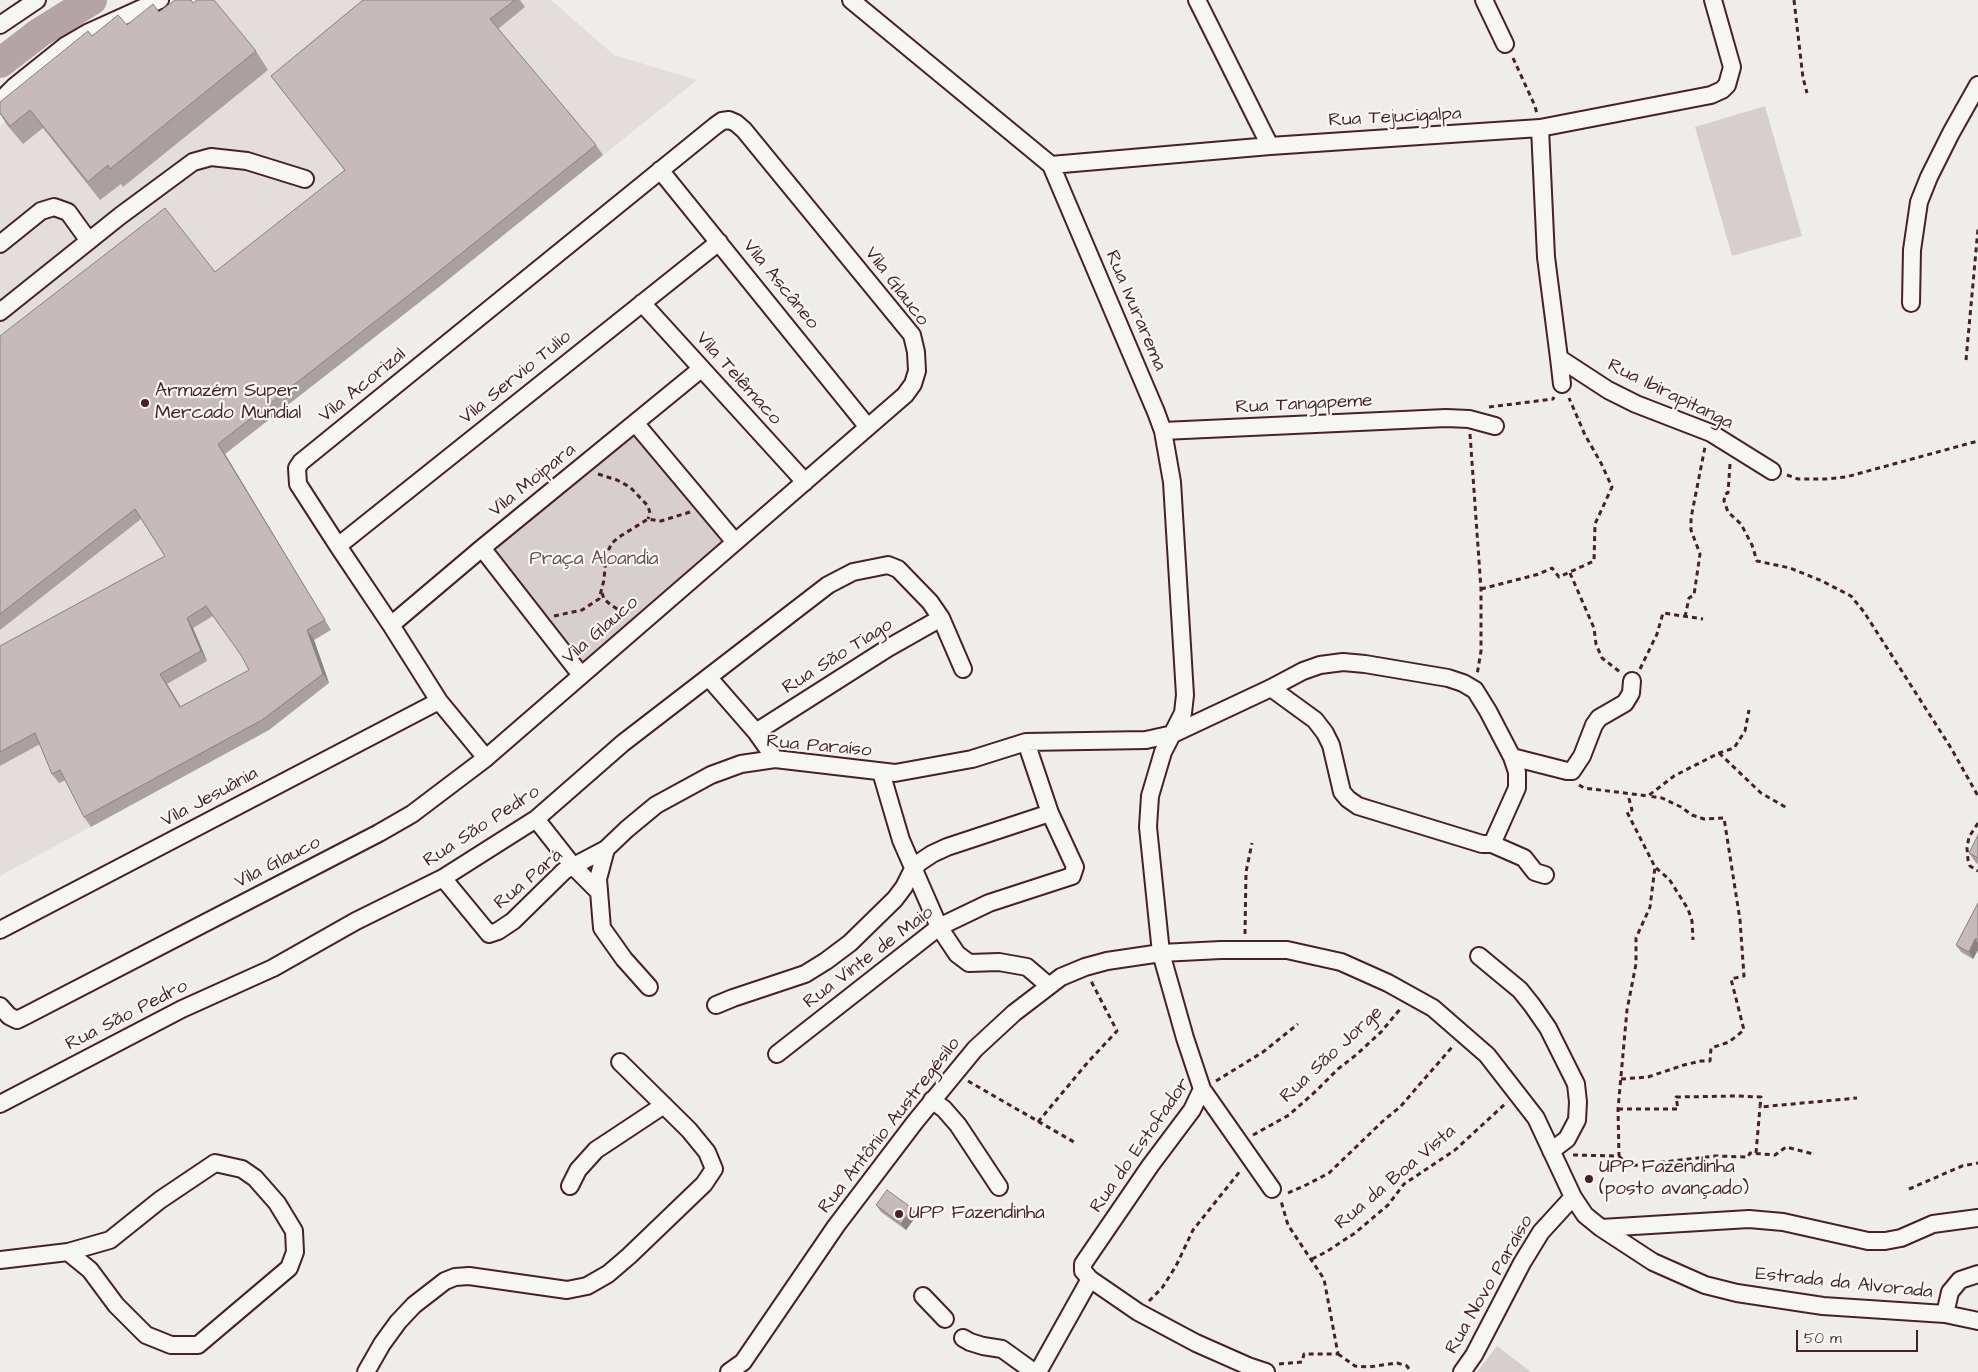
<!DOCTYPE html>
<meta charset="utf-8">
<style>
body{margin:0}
#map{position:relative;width:1978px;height:1372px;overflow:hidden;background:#efedea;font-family:"Architects Daughter",sans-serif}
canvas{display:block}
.scale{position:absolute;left:1796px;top:1330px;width:122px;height:22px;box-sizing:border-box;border:2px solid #4a1f2b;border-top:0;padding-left:6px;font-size:15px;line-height:18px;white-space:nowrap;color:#4a1f2b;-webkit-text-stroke:4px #f6f6f2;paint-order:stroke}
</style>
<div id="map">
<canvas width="1978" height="1372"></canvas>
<div class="scale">50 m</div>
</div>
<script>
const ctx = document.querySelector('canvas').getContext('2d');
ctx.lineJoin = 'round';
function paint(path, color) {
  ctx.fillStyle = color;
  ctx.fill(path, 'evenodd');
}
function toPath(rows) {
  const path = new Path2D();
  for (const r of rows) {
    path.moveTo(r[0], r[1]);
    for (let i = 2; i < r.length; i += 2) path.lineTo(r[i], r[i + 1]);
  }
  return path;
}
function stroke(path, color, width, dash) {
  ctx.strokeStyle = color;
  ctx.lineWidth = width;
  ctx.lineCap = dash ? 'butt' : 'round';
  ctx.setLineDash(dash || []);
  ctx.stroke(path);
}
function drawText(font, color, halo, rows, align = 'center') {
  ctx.font = font + ' "Architects Daughter",sans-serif';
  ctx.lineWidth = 4.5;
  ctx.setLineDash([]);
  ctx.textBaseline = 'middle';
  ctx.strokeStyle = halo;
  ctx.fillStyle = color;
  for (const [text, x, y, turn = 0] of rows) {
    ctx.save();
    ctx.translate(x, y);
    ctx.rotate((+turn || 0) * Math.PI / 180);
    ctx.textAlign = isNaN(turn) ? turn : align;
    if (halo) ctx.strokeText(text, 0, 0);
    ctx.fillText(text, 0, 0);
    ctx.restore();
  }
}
paint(toPath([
 [213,0,551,0,614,55,697,80,439,287,225,454,331,630,314,640,329,683,269,730,0,876,0,126,74,57]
]), '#e3dedc');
paint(toPath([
 [1765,106,1802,236,1732,256,1695,127],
 [634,436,638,437,720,537,721,542,718,546,586,661,582,661,579,659,497,555,497,550,500,544,630,438],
 [1497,1346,1531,1372,1477,1372]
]), '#d7cfce');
stroke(toPath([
 [0,63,39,33,92,0]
]), '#b4a4a5', 30);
const minor = toPath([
 [851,0,1051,165,1156,412,1163,431,1172,482,1185,695,1183,713,1163,752,1150,796,1148,827,1161,953,1185,1038,1202,1089,1272,1189],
 [1197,0,1270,146],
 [1484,0,1505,44],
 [0,25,37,0],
 [0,101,15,86,65,46,89,32,160,0],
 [1540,128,1546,257,1559,358,1608,390,1636,404,1711,433,1772,471],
 [1051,165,1270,146,1540,128,1711,95,1722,90,1727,85,1732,67,1713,0],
 [660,170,867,426],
 [0,244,41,211,54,207,68,212,89,241],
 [642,303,805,482],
 [1911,303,1912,250,1919,202,1929,177,1951,133,1978,85],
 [0,312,120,216,193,162,211,157,247,161,305,179],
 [1559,358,1562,384],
 [636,424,735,542],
 [1163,431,1446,418,1469,419,1495,426],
 [338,546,719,242],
 [482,548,581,675],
 [391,625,482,548,701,369],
 [709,678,756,732,775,759],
 [1271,688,1315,720,1325,733,1331,745,1342,792,1348,799,1358,806,1482,844,1492,844,1524,858,1535,872,1545,875],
 [756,732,888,648,941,618],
 [1512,757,1567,771,1572,771,1582,756,1594,725,1599,718,1625,703,1631,693,1632,681],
 [881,772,901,840,939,927,957,954,969,963,999,962,1027,967,1048,985],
 [536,819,573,866,598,891],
 [443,878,489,934,498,931,513,921,564,871,606,849],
 [0,930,439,701],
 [1479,956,1520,990,1532,1005,1548,1028,1576,1084,1578,1102,1577,1120,1567,1139,1551,1151],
 [649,987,624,959,602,928,598,879,606,849,627,829,656,805,711,775,741,764,775,759,895,773,972,759,1026,742,1146,740,1173,734,1271,688,1303,671,1320,665,1343,662,1365,664,1448,678,1463,683,1475,690,1488,711,1512,757,1517,772,1517,788,1492,844],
 [716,1005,733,998,805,974,826,961,850,943,895,899,904,887,913,869,920,862,932,854,947,847,1050,813],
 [0,1006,9,1016,17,1020,27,1015,379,833,412,814,486,758,905,395,913,384,917,371,916,352,912,335,744,130,736,123,729,120,722,121,715,126,301,462,297,468,298,484,338,546,391,625,439,701,486,758],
 [777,1054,939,927,989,903,1072,876,1075,867,1050,813,1026,742],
 [1202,1089,1192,1110,1150,1166,1083,1264,1083,1271,1090,1279,1138,1312,1196,1343,1248,1366,1266,1372],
 [932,1100,944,1109,958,1125,999,1187],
 [0,1104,182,1009,273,968,356,921,443,878,536,819,623,743,828,585,853,572,888,565,898,569,930,602,941,618,963,669],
 [570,1186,578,1170,596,1150,664,1105],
 [1601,1228,1749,1219,1783,1222,1868,1241,1885,1241,1901,1238,1933,1224,1978,1218],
 [0,1260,68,1252,110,1240,160,1200,215,1163,242,1169,255,1178,277,1203,294,1231,295,1252,289,1268,198,1345,171,1345,146,1335,116,1305,90,1270,68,1252],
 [923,1296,945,1319],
 [1945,1314,1950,1292,1960,1280,1978,1274],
 [963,1338,970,1342,983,1346,1002,1349,1034,1372],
 [366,1372,382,1344,398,1322,414,1305,445,1281,455,1277,469,1276,567,1290,587,1286,608,1274,629,1256,704,1184,714,1169,707,1152,689,1130,620,1062],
 [729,1372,743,1362,836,1226,915,1122,975,1049,1014,1013,1061,977,1085,967,1107,961,1161,953,1221,950,1287,950,1341,962,1388,983,1433,1008,1487,1055,1536,1118,1573,1197,1585,1215,1601,1228,1653,1262,1705,1285,1737,1293,1823,1306,1945,1314,1978,1321],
 [1038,1372,1090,1279],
 [1462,1372,1474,1355,1522,1263,1541,1232,1573,1197]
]);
stroke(minor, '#4a1f2b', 20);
stroke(toPath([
 [1794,0,1803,78,1807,93],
 [1513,58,1535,106,1537,114],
 [1966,360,1978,229],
 [1489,407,1553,399,1554,397],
 [1470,434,1481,589,1481,651,1477,675],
 [1730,464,1728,493,1725,494,1724,501,1728,512,1741,524,1752,545,1757,561,1790,568,1822,581,1851,596,1864,612,1951,748,1978,796],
 [598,474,617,480,630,487,648,506,650,513,648,519],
 [1787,475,1798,479,1826,479,1846,477,1978,441],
 [1570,573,1594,628,1596,644,1602,658,1620,672],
 [1481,589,1539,574,1552,568,1559,577,1594,561,1595,524,1612,487,1601,463,1585,435,1569,398],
 [602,593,604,599,611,605,628,616],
 [554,616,582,610,599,599,604,580,606,555,612,543,619,537,648,519,661,521,690,512],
 [1685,617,1689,598,1694,595,1700,554,1691,530,1691,518,1705,447],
 [1640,669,1657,634,1663,613,1703,619],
 [1719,753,1761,793,1787,808],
 [1579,785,1584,788,1648,796,1674,776,1719,753,1734,748,1745,731,1749,710],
 [1978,823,1969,837,1967,848,1968,860,1970,866,1978,871],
 [1656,868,1669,879,1688,909,1692,921,1693,940],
 [1245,934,1246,872,1252,843],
 [1621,1079,1648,1077,1684,1065,1701,1061,1710,1061,1711,1048,1729,1042,1744,1030,1731,979,1744,976,1740,920,1724,818,1704,819,1692,815,1681,807,1662,798,1648,796],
 [968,1081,1074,1142],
 [1216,1081,1263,1052,1298,1024],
 [1618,1109,1678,1109,1676,1097,1737,1096,1761,1097,1760,1107,1857,1098],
 [1038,1122,1088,1062,1117,1031,1091,981],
 [1253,1135,1289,1115,1316,1091,1338,1069,1356,1055,1381,1032,1401,1008],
 [1756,1153,1760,1107],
 [1573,1155,1619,1156,1618,1109,1627,1010,1636,964,1636,938,1650,907,1655,867,1627,812,1632,810,1628,795],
 [1619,1156,1629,1166,1715,1156,1748,1157,1750,1153,1775,1155,1786,1147,1813,1154],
 [1909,1189,1962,1166,1978,1163],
 [1288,1193,1306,1185,1329,1173,1384,1120,1400,1107,1453,1046],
 [1312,1259,1326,1252,1355,1233,1388,1205,1404,1184,1455,1150,1505,1104],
 [1149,1301,1162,1288,1176,1266,1193,1230,1241,1170],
 [1338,1354,1355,1366,1369,1367,1397,1363,1407,1366,1411,1372],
 [1279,1364,1302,1362,1304,1354,1338,1354,1324,1279,1288,1225,1281,1201]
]), '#4a1f2b', 3, [5, 4]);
stroke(minor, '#f6f6f2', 16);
paint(toPath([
 [363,0,520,0,525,7,498,29,596,145,603,155,439,287,225,454,331,630,314,640,329,683,269,730,91,827,84,817,66,780,59,783,52,774,40,744,0,766,0,646,165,556,141,519,0,630,0,336,215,272,345,171,271,76],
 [213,616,242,656,249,670,181,707,167,684,207,661,193,628],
 [193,3,256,51,268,70,123,187,121,184,100,200,43,128,23,144,7,125,0,114,0,102,92,36,127,25,159,12],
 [1978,835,1978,864,1976,863,1969,853],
 [1978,903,1978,950,1973,959,1961,952,1956,945],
 [876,1205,912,1208,917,1215,906,1230,881,1212]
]), '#aaa0a1');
paint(toPath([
 [218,444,225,454,331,630,325,620],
 [187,618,193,628,207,661,201,651],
 [307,630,314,640,329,683,323,674],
 [160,674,167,684,187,717,180,707],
 [1975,939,1978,943,1978,950,1973,959,1969,952],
 [912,1208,917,1215,906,1230,901,1224]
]), '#8b8283');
const building = toPath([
 [175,0,191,0,193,3,197,0,214,0,256,51,110,169,108,165,88,182,30,110,10,126,0,113,0,102,88,31,92,36,118,15,127,25,153,4,159,12,175,0],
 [363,0,515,0,490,19,596,145,432,277,218,444,325,620,307,630,323,674,262,720,84,817,60,770,52,774,35,733,0,752,0,646,165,556,135,509,0,614,0,336,165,208,215,272,345,170,271,76,363,0],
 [206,606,241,655,249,670,180,707,160,674,201,651,187,618,206,606],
 [1978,835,1978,858,1969,853,1978,835],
 [1978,903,1978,939,1975,939,1969,952,1956,945,1978,903],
 [887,1190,912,1208,901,1224,876,1205,887,1190]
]);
paint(building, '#c6babb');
stroke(building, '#8b8283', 1);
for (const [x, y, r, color] of [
 [145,403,5,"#4a1f2b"],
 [1589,1179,5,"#4a1f2b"],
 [899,1214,5,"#4a1f2b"]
]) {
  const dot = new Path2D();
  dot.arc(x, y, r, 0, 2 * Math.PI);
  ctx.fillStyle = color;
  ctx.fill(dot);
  stroke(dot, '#f6f6f2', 2);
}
drawText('19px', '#4a1f2b', '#f6f6f2', [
 ["Rua Tejucigalpa",1395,118,-3],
 ["Vila Ascâneo",780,285,51],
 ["Vila Glauco",896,287,53],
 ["Rua Ivurarema",1135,311,67],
 ["Vila Servio Tulio",516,378,-39],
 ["Vila Telêmaco",738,379,48],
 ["Vila Acorizal",363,386,-39],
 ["Rua Ibirapitanga",1670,395,26],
 ["Rua Tangapeme",1304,405,-3],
 ["Vila Moipara",533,481,-39],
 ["Vila Glauco",601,631,-41],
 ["Rua São Tiago",838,657,-32],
 ["Rua Paraíso",819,747,5],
 ["Vila Jesuânia",210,798,-28],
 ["Rua São Pedro",482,827,-33],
 ["Vila Glauco",278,863,-27],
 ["Rua Pará",529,880,-40],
 ["Rua Vinte de Maio",869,958,-37],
 ["Rua São Pedro",127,1016,-27],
 ["Rua São Jorge",1332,1055,-43],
 ["Rua Antônio Austregésilo",890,1126,-52],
 ["Rua do Estofador",1141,1146,-55],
 ["Rua da Boa Vista",1396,1178,-40],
 ["Estrada da Alvorada",1844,1284,6],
 ["Rua Novo Paraíso",1490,1285,-60]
]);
drawText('19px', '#4a1f2b', '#f6f6f2', [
 ["Armazém Super",155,392],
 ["Mercado Mundial",155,414],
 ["UPP Fazendinha",1599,1168],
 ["(posto avançado)",1599,1190],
 ["UPP Fazendinha",909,1214]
], 'left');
drawText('19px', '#6d4b54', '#f6f6f2', [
 ["Praça Aloandia",594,560]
]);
</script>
